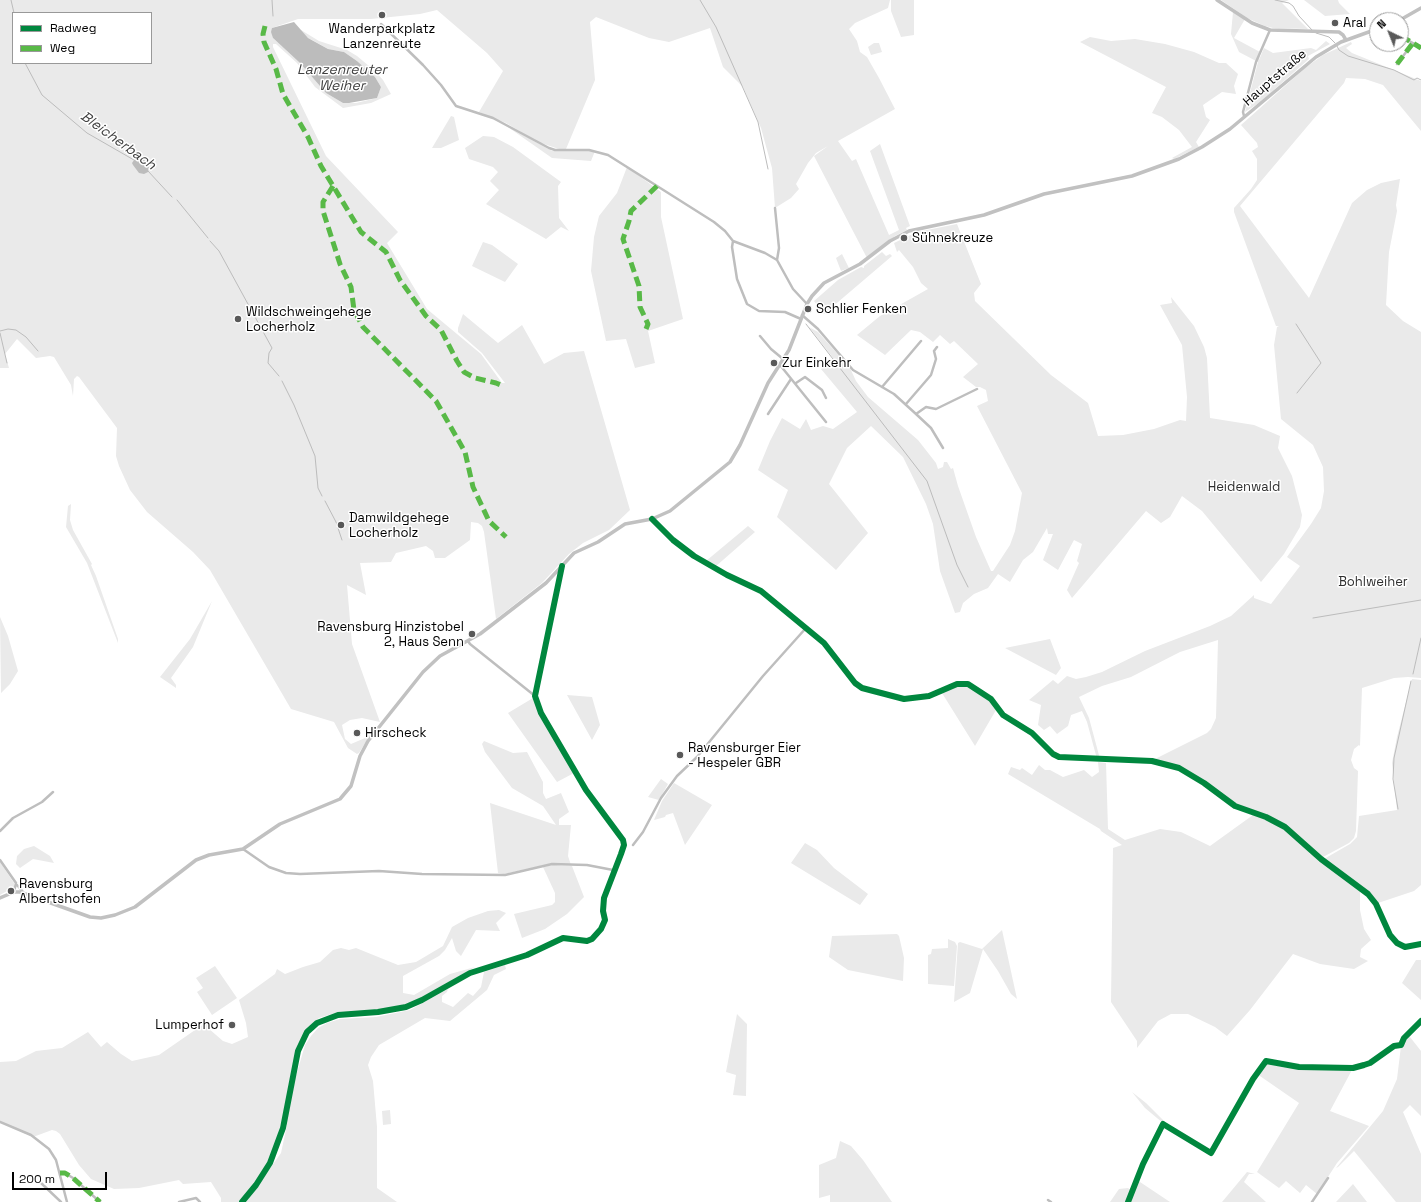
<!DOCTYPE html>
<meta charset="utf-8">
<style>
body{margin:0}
#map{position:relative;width:1421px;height:1202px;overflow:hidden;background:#fff;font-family:"Space Grotesk",sans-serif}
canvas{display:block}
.legend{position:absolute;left:12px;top:12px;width:140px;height:52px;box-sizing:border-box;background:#fff;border:1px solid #999;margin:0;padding:5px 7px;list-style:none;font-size:12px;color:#000}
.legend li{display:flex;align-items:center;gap:8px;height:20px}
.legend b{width:20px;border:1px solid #999}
.north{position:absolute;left:1369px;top:12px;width:40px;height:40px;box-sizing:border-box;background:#fff;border:1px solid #999;border-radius:50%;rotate:317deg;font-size:11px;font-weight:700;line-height:16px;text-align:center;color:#000}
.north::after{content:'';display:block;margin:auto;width:14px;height:18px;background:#595959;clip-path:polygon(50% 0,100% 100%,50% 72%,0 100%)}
.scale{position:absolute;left:12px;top:1172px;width:95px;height:18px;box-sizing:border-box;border:2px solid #000;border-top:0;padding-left:5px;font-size:12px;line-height:14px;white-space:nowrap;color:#000;-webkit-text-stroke:3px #fff;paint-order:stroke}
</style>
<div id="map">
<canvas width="1421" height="1202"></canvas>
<ul class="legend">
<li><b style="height:5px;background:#00873e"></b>Radweg</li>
<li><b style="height:5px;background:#58b947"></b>Weg</li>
</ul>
<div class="north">N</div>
<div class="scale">200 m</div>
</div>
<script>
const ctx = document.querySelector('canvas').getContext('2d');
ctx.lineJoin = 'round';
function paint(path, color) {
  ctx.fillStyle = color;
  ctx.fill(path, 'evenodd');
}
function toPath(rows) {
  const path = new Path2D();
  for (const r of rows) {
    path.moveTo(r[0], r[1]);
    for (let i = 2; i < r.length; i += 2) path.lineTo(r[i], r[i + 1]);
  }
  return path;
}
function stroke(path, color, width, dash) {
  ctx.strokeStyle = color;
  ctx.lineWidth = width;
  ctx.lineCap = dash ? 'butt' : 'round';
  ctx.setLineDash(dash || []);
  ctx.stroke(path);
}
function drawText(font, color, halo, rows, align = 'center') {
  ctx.font = font + ' "Space Grotesk",sans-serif';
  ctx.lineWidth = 3;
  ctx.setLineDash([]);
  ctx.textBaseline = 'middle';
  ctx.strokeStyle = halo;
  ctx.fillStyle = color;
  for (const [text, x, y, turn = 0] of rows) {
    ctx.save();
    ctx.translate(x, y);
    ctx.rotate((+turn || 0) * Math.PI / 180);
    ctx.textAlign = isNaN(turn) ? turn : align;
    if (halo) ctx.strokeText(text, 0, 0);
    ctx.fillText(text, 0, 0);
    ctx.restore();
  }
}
paint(toPath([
 [0,0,890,0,888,8,855,23,849,29,857,41,860,52,867,57,879,78,895,109,838,141,852,161,856,159,889,235,899,230,870,151,880,144,910,226,906,228,907,230,895,236,867,258,814,156,828,146,816,153,808,163,796,184,799,189,791,198,775,208,772,168,761,128,743,87,723,67,710,28,669,42,649,38,596,17,590,22,595,80,566,149,559,149,538,142,506,123,479,112,503,71,487,53,437,10,420,14,371,19,298,19,272,28,273,38,300,63,326,93,343,103,356,103,377,98,381,87,375,77,357,61,344,52,328,49,314,41,308,38,299,30,301,30,319,41,347,50,357,56,375,71,383,80,391,94,371,103,343,108,315,87,297,63,276,44,273,44,273,47,326,156,398,232,387,243,427,309,481,354,502,383,505,383,482,353,458,332,458,328,463,314,498,343,522,325,544,364,564,353,584,351,630,510,609,530,583,543,569,554,542,583,496,619,484,532,482,526,478,523,471,522,470,540,445,558,435,558,433,551,426,546,396,553,391,562,360,563,366,595,347,585,352,644,380,722,362,718,350,720,342,725,345,739,351,744,365,738,371,730,371,726,375,727,359,753,357,754,348,748,334,722,291,709,210,570,193,552,147,512,130,490,119,466,116,456,117,428,79,377,77,376,74,379,73,396,71,385,54,357,50,356,36,358,17,339,5,354,9,368,0,368],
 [13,13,151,13,151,63,13,63],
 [891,0,914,0,914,35,901,37,891,11],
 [1221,0,1289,0,1282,3,1308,29,1273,28,1265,26,1247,18],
 [1304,0,1338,0,1339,3,1350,14,1325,16],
 [1233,12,1245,19,1234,38,1260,52,1259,60,1264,48,1273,53,1311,48,1316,50,1326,41,1330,44,1308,56,1309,59,1259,103,1245,112,1258,62,1239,52,1231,34],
 [1090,37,1111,41,1135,39,1165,44,1194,52,1219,63,1226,63,1238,74,1234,86,1236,94,1222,92,1203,105,1206,117,1210,120,1196,142,1199,147,1174,159,1172,158,1192,147,1179,130,1162,117,1152,113,1166,87,1080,42],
 [1351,42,1352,44,1346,48,1352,53,1421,81,1421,131,1383,85,1365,79,1346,78,1344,83,1240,206,1309,298,1352,203,1367,190,1381,183,1400,179,1396,205,1397,211,1389,252,1386,305,1403,321,1421,332,1421,678,1408,677,1394,678,1362,688,1360,746,1359,745,1354,749,1351,760,1354,768,1358,771,1356,831,1354,838,1349,843,1323,857,1276,820,1237,805,1207,784,1179,766,1155,759,1207,733,1211,729,1216,718,1218,640,1180,652,1131,677,1102,686,1079,697,1089,718,1100,759,1097,759,1087,722,1082,711,1071,715,1068,726,1057,734,1050,726,1044,730,1038,725,1041,705,1029,700,1053,680,1058,684,1067,676,1076,679,1086,677,1102,672,1145,651,1210,626,1231,616,1254,595,1254,598,1271,604,1300,566,1287,557,1311,524,1321,508,1324,491,1323,467,1313,445,1281,419,1274,345,1277,327,1279,326,1276,326,1234,212,1234,208,1251,189,1257,180,1257,159,1252,151,1258,147,1257,143,1241,125,1305,68,1323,55],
 [874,43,879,43,882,52,871,55,868,47],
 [451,116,454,117,459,140,441,148,432,148],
 [505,125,552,151,595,151,591,161,552,158],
 [483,136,494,137,513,147,561,182,558,186,559,218,569,231,561,227,546,239,486,204,499,190,490,181,498,172,493,167,469,159,465,148],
 [627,167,661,192,661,217,683,319,648,331,655,363,635,368,626,339,606,341,591,271,594,237,599,216,617,193],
 [957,224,981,284,974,293,975,301,1051,375,1088,403,1098,436,1123,435,1154,429,1180,420,1186,421,1187,397,1182,345,1160,305,1172,303,1171,297,1194,326,1204,347,1207,358,1210,418,1254,425,1280,436,1278,448,1292,476,1302,515,1300,527,1284,554,1261,582,1202,511,1182,496,1170,517,1161,523,1146,511,1072,598,1067,590,1079,563,1077,561,1082,544,1074,540,1058,570,1043,560,1053,534,1048,534,1047,528,1033,552,1023,560,1010,582,998,574,988,588,974,594,963,603,960,612,955,613,940,571,933,524,926,504,903,457,871,426,847,448,829,484,868,533,836,570,777,517,788,490,758,470,770,441,782,418,800,429,806,419,811,430,823,426,833,429,857,412,821,369,833,358,809,327,818,332,850,368,856,381,868,397,918,440,936,463,938,469,943,467,944,462,947,462,951,469,953,468,958,486,976,537,991,571,993,571,1010,545,1015,531,1022,493,977,406,988,401,986,390,980,387,976,387,963,377,978,364,954,341,950,344,940,335,933,342,920,332,911,330,885,355,857,335,880,316,928,289,921,283,913,267,899,250,897,252,894,243,917,232],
 [483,242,492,245,518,264,505,282,472,266],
 [882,252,886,256,890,254,892,256,824,314,814,301,838,280,861,267,864,268,864,266],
 [842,254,849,268,841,271,836,258],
 [71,504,70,520,73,530,92,564,91,565,96,576,118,639,118,643,87,563,66,527,68,506],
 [748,526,755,532,715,567,706,561],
 [212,601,193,647,171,678,176,685,176,688,160,677,190,639],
 [0,617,8,636,18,671,10,684,1,693],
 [1050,639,1061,668,1056,675,1005,648],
 [1412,679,1421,680,1421,885,1414,891,1378,903,1366,890,1324,859,1350,844,1357,837,1359,816,1397,810,1392,763,1397,737],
 [968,685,982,694,990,701,996,710,975,746,942,693,954,686],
 [567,695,592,697,600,725,592,740],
 [533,698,574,773,557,782,508,713],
 [484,741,513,753,527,752,543,782,543,793,546,799,561,793,569,812,559,819,559,825,571,825,568,856,571,865,553,863,504,874,498,873,490,803,556,825,543,806,512,788,485,752,482,744],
 [1098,762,1106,763,1108,829,1125,840,1160,829,1181,832,1210,846,1253,815,1267,820,1286,831,1319,860,1360,889,1360,910,1364,929,1371,940,1361,949,1360,957,1368,961,1354,969,1320,964,1293,954,1250,1010,1227,1036,1215,1027,1188,1014,1171,1014,1158,1021,1137,1048,1137,1041,1111,1002,1113,848,1122,845,1101,831,1100,829,1008,774,1011,767,1020,770,1022,768,1032,775,1039,765,1045,770,1050,770,1063,777,1084,770,1092,777,1099,772],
 [661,779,668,784,659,800,648,797],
 [674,783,712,805,685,845,673,813,666,815,665,817,654,820,662,801],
 [805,843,817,850,834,868,868,894,860,905,791,863],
 [34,846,50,856,54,863,33,859,20,868,16,864,17,856,24,849],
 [0,862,14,883,14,887,0,895],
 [552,865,572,866,584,897,567,914,545,929,522,938,514,914,552,905,555,902,555,893,543,867],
 [499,910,506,913,496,923,500,931,476,930,461,956,456,951,452,938,445,950,439,956,403,976,403,993,414,995,450,974,475,967,411,1003,373,1011,338,1012,319,1018,305,1031,297,1048,288,1087,296,1076,305,1045,311,1036,318,1028,327,1023,340,1019,376,1017,410,1010,448,989,447,992,442,996,442,1002,453,1007,468,993,473,996,481,987,484,972,505,965,506,969,494,975,487,990,450,1021,425,1018,379,1045,371,1057,368,1065,373,1081,377,1127,377,1188,397,1202,246,1202,281,1153,287,1125,281,1123,275,1146,265,1169,252,1187,238,1202,221,1202,221,1198,211,1182,183,1184,179,1180,139,1188,114,1189,91,1179,79,1165,60,1134,56,1131,52,1130,33,1137,0,1122,0,1062,16,1061,36,1051,62,1048,88,1032,101,1047,107,1042,121,1054,132,1061,159,1055,208,1021,208,1028,223,1041,232,1044,248,1037,246,1023,239,1000,275,974,277,969,285,974,303,967,320,962,333,950,341,948,349,950,356,948,398,965,416,962,443,946,452,927,468,918,488,911],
 [1002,930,1017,999,1011,994,998,971,983,949,970,993,954,1002,958,943,960,942,982,949],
 [897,934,899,936,904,958,903,981,848,970,829,957,832,936],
 [948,939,955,942,957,946,954,986,928,984,928,955,931,954,932,949,948,948],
 [1416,960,1421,960,1421,1000,1402,983],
 [215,966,237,998,212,1015,197,992,203,988,196,978],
 [737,1014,747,1024,746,1096,733,1095,736,1075,726,1072],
 [1420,1022,1421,1025,1412,1033,1410,1037,1421,1051,1421,1116,1410,1105,1403,1112,1421,1154,1421,1202,1396,1202,1354,1151,1338,1167,1336,1168,1383,1111,1397,1079,1401,1046,1404,1038],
 [1266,1062,1294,1067,1353,1068,1330,1111,1369,1126,1337,1163,1317,1194,1306,1185,1300,1193,1286,1181,1279,1188,1257,1172,1299,1103,1257,1074],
 [1132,1092,1146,1103,1167,1124,1163,1123,1145,1108],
 [390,1110,391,1124,383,1125,382,1111],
 [840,1141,851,1146,863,1160,892,1202,830,1202,830,1195,819,1198,819,1165,836,1158],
 [1247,1172,1255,1174,1249,1174,1244,1182,1266,1202,1222,1202],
 [1137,1180,1170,1202,1129,1202],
 [1353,1184,1367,1202,1336,1202],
 [1128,1188,1131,1190,1127,1202,1110,1202,1119,1189]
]), '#eaeaea');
paint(toPath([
 [294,22,308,38,328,49,344,52,357,61,375,77,381,87,377,98,349,103,343,103,326,93,300,63,273,38,271,32,272,28],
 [137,156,142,157,149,167,148,172,144,174,139,173,133,165,132,163]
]), '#bcbcbc');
stroke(toPath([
 [11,0,14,13],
 [272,0,273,16],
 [700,0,716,27,758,122,768,169],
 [1275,0,1289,3,1293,6,1299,16,1312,30],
 [1316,33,1329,37,1335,43],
 [1337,46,1339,50,1348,56,1394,70,1414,80,1417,78,1421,80],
 [25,63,42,95,87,133,134,160],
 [148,171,172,197],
 [177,200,208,238],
 [210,241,219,251,272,348,269,353,268,363,279,376],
 [806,324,927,481,957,565,968,587],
 [1296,324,1321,363,1297,393],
 [0,331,8,329,16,330,26,337,38,351],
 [0,333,7,363],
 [282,381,294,405,315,456,318,488,322,496],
 [325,501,336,522,342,540],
 [1313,618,1421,600],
 [1413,674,1421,638],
 [1398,809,1393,779,1394,758,1411,681]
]), '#bcbcbc', 1);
stroke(toPath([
 [381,24,423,65,441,85,456,106,493,118,549,148,555,150,589,150,608,155,714,222,725,231,733,241,765,253,777,260,793,289,807,304],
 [1401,36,1421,48],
 [1397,64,1413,43],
 [1244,116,1243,112,1256,62,1270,30],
 [775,208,779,248,777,260],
 [733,241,732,247,737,279,747,304,759,311,785,312,801,319],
 [802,315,818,329,853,370,894,394,916,414,926,407,936,409,977,389],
 [760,336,771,349,783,359],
 [780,365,826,422],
 [796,383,805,377,822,390,826,398],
 [882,387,921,341],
 [906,404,931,375,936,359,934,351,937,347],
 [768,414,791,379],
 [916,414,931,428,943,448],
 [652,519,673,540,694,556,727,575,761,591,824,643,855,683,862,688,904,699,929,696,957,684,968,684,991,699,1003,715,1032,733,1053,754,1059,757,1152,761,1179,768,1204,783,1235,806,1266,817,1285,827,1321,859,1368,894,1376,904,1390,935,1397,943,1405,947,1421,944],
 [468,641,470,644,535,696],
 [0,831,13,818,42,802,53,792],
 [633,845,643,832,661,798,677,776,697,757,763,676,806,628],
 [243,849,269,867,286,873,300,874,379,871,422,874,505,875,552,864,587,865,613,870],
 [0,860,16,883,14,892],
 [17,885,24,893],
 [1401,1045,1404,1038,1421,1021],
 [0,1122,31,1135,49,1149,56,1160,67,1202],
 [60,1173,65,1173,73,1178,100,1202],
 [40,1182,61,1202],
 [1048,1200,1051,1202],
 [179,1202,196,1198,200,1202],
 [1312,1202,1328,1178]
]), '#bebebe', 2.5);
stroke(toPath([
 [1217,0,1252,23,1270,30,1339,32,1343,35,1346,40],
 [1400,20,1421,8],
 [0,898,14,892,20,892,90,917,101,918,115,915,135,907,196,860,209,855,243,849,280,824,340,799,351,786,360,756,368,741,423,672,440,656,480,634,493,624,546,583,574,553,598,542,625,524,652,519,670,511,730,462,740,445,768,383,789,350,807,304,812,296,824,283,860,264,890,241,909,231,984,215,1044,194,1132,176,1179,159,1202,147,1230,129,1316,57,1341,42,1377,29],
 [242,1202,256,1185,270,1163,283,1128,298,1051,307,1032,317,1023,338,1015,378,1012,406,1007,422,1000,470,973,527,955,563,938,587,941,592,939,601,929,605,920,603,911,604,898,621,854,624,845,623,840,586,790,541,713,535,696,562,566]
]), '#c1c1c1', 3.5);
stroke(toPath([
 [265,26,263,34,264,42,276,69,283,94,308,137,321,166,361,232,386,252,400,280,426,316,441,330,457,361,464,372,475,378,496,383,503,386],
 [1401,36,1421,48],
 [1397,64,1413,43],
 [333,186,323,202,323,211,340,264,351,287,354,310,363,327,436,401,465,452,473,487,489,521,506,537],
 [646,329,648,324,640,307,639,286,623,239,629,221,631,211,657,186],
 [60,1173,65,1173,73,1178,100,1202]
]), '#58b947', 5, [10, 5]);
stroke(toPath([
 [652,519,673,540,694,556,727,575,761,591,824,643,855,683,862,688,904,699,929,696,957,684,968,684,991,699,1003,715,1032,733,1053,754,1059,757,1152,761,1179,768,1204,783,1235,806,1266,817,1285,827,1321,859,1368,894,1376,904,1390,935,1397,943,1405,947,1421,944],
 [242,1202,256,1185,270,1163,283,1128,298,1051,307,1032,317,1023,338,1015,378,1012,406,1007,422,1000,470,973,527,955,563,938,587,941,592,939,601,929,605,920,603,911,604,898,621,854,624,845,623,840,586,790,541,713,535,696,562,566],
 [1128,1202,1143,1164,1163,1124,1211,1153,1253,1079,1266,1061,1299,1067,1353,1068,1364,1065,1370,1063,1394,1046,1401,1045,1404,1038,1421,1021]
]), '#00873e', 6);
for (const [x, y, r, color] of [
 [382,15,4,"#595959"],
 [1335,23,4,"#595959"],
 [904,238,4,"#595959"],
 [808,309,4,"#595959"],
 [238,319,4,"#595959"],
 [774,363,4,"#595959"],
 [341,525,4,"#595959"],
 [472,634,4,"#595959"],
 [357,733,4,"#595959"],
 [680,755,4,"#595959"],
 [11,891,4,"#595959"],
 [232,1025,4,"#595959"]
]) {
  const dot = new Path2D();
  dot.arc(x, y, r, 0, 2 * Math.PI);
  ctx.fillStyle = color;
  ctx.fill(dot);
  stroke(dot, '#fff', 1.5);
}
drawText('13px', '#000', '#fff', [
 ["Aral",1343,23],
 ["Wanderparkplatz",382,29,"center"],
 ["Lanzenreute",382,44,"center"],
 ["Sühnekreuze",912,238],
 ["Schlier Fenken",816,309],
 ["Wildschweingehege",246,312],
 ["Locherholz",246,327],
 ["Zur Einkehr",782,363],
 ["Damwildgehege",349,518],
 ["Locherholz",349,533],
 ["Ravensburg Hinzistobel",464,627,"right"],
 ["2, Haus Senn",464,642,"right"],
 ["Hirscheck",365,733],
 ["Ravensburger Eier",688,748],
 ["- Hespeler GBR",688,763],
 ["Ravensburg",19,884],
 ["Albertshofen",19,899],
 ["Lumperhof",224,1025,"right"]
], 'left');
drawText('13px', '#000', '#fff', [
 ["Hauptstraße",1275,78,-41]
]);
drawText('13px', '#2f2f2f', '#fff', [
 ["Heidenwald",1244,487],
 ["Bohlweiher",1373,582]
]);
drawText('italic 14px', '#404040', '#fff', [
 ["Lanzenreuter",342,70],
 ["Weiher",342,86],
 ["Bleicherbach",118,141,36]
]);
</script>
